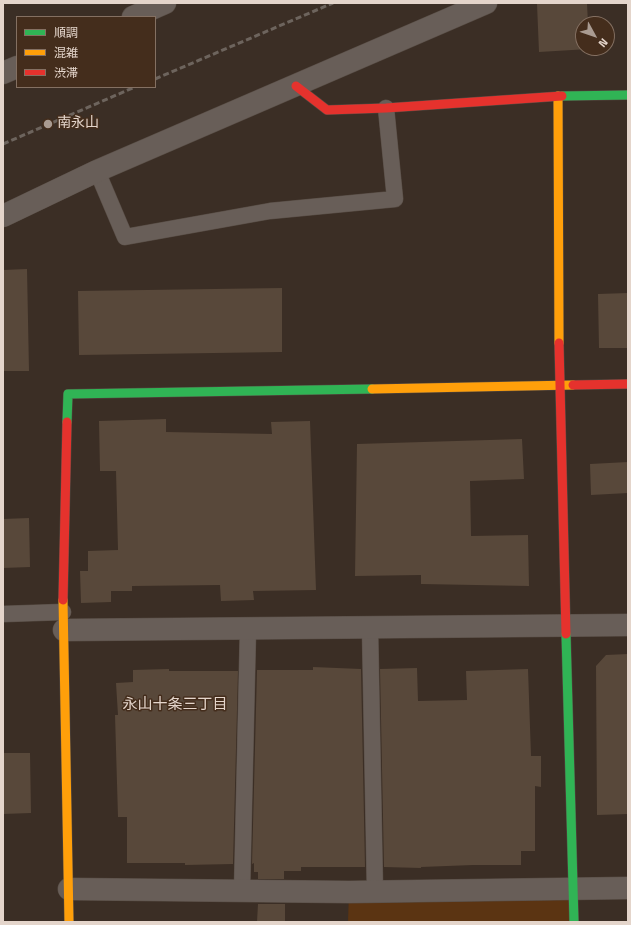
<!DOCTYPE html>
<meta charset="utf-8">
<style>
body{margin:0}
#map{position:relative;width:631px;height:925px;overflow:hidden;background:#3b2e25;font-family:"Titillium Web","Noto Sans JP",sans-serif}
canvas{display:block}
.frame{position:absolute;inset:0;border:4px solid #e4d5cb;pointer-events:none}
.legend{position:absolute;left:16px;top:16px;width:140px;height:72px;box-sizing:border-box;background:#442d1c;border:1px solid #847062;margin:0;padding:5px 7px;list-style:none;font-size:12px;color:#e4d5cb}
.legend li{display:flex;align-items:center;gap:8px;height:20px}
.legend b{width:20px;border:1px solid #847062}
.north{position:absolute;left:575px;top:16px;width:40px;height:40px;box-sizing:border-box;background:#442d1c;border:1px solid #847062;border-radius:50%;rotate:130deg;font-size:11px;font-weight:700;line-height:16px;text-align:center;color:#e4d5cb}
.north::after{content:'';display:block;margin:auto;width:14px;height:18px;background:#a99b91;clip-path:polygon(50% 0,100% 100%,50% 72%,0 100%)}
</style>
<div id="map">
<canvas width="631" height="925"></canvas>
<div class="frame"></div>
<ul class="legend">
<li><b style="height:5px;background:#30b455"></b>順調</li>
<li><b style="height:5px;background:#ff9f0a"></b>混雑</li>
<li><b style="height:5px;background:#e5322d"></b>渋滞</li>
</ul>
<div class="north">N</div>
</div>
<script>
const ctx = document.querySelector('canvas').getContext('2d');
ctx.lineJoin = 'round';
function paint(path, color) {
  ctx.fillStyle = color;
  ctx.fill(path, 'evenodd');
}
function toPath(rows) {
  const path = new Path2D();
  for (const r of rows) {
    path.moveTo(r[0], r[1]);
    for (let i = 2; i < r.length; i += 2) path.lineTo(r[i], r[i + 1]);
  }
  return path;
}
function stroke(path, color, width, dash) {
  ctx.strokeStyle = color;
  ctx.lineWidth = width;
  ctx.lineCap = dash ? 'butt' : 'round';
  ctx.setLineDash(dash || []);
  ctx.stroke(path);
}
function drawText(font, color, halo, rows, align = 'center') {
  ctx.font = font + ' "Titillium Web","Noto Sans JP",sans-serif';
  ctx.lineWidth = 3;
  ctx.setLineDash([]);
  ctx.textBaseline = 'middle';
  ctx.strokeStyle = halo;
  ctx.fillStyle = color;
  for (const [text, x, y, turn = 0] of rows) {
    ctx.save();
    ctx.translate(x, y);
    ctx.rotate((+turn || 0) * Math.PI / 180);
    ctx.textAlign = isNaN(turn) ? turn : align;
    if (halo) ctx.strokeText(text, 0, 0);
    ctx.fillText(text, 0, 0);
    ctx.restore();
  }
}
paint(toPath([
 [574,888,574,922,348,922,349,892]
]), '#5b3412');
paint(toPath([
 [587,3,588,24,583,24,583,48,589,49,539,52,537,4],
 [27,269,29,371,3,371,3,270],
 [282,288,282,352,79,355,78,291],
 [628,293,628,348,599,348,598,294],
 [166,419,166,432,272,434,271,422,310,421,316,590,253,591,254,600,221,601,220,585,132,586,132,591,111,591,111,602,81,603,80,571,88,571,88,551,118,550,116,471,100,471,99,421],
 [522,439,524,479,470,481,471,536,528,535,529,586,421,584,421,575,355,576,357,444],
 [628,462,628,493,591,495,590,464],
 [29,518,30,567,3,568,3,519],
 [628,654,628,814,597,815,596,666,606,655],
 [313,667,361,669,365,867,301,867,301,871,284,871,284,879,258,879,258,872,254,872,254,863,252,864,257,670,313,670],
 [417,668,418,701,467,700,466,671,528,669,531,756,541,756,541,787,535,786,535,851,521,851,521,865,473,865,421,867,421,868,384,867,380,669],
 [169,669,169,671,238,671,233,864,185,865,185,863,127,863,127,817,118,817,115,715,118,715,116,683,133,682,133,670],
 [3,753,30,753,31,813,3,814],
 [258,904,285,904,285,922,257,922]
]), '#58483a');
const lane = toPath([
 [97,171,125,237,270,211,395,199,386,108],
 [3,614,63,612],
 [370,628,375,892],
 [242,891,248,629]
]);
const street = toPath([
 [133,17,165,3],
 [3,73,17,67],
 [3,216,97,171,486,3],
 [64,630,628,625],
 [69,889,349,892,628,888]
]);
const fast = toPath([
 [562,96,628,95],
 [67,422,68,394,372,389],
 [566,634,574,922]
]);
const slow = toPath([
 [558,96,559,343],
 [372,389,573,385],
 [63,600,69,922]
]);
const jam = toPath([
 [296,86,327,110,386,108,562,96],
 [559,343,566,634],
 [573,385,628,384],
 [63,600,67,422]
]);
stroke(lane, '#574c44', 17);
stroke(street, '#574c44', 23);
stroke(fast, '#574c44', 10);
stroke(slow, '#574c44', 10);
stroke(jam, '#574c44', 10);
stroke(lane, '#685e58', 16);
stroke(street, '#685e58', 22);
stroke(fast, '#30b455', 9);
stroke(slow, '#ff9f0a', 9);
stroke(jam, '#e5322d', 9);
stroke(toPath([
 [155,79,333,3],
 [3,144,135,87]
]), '#6d645d', 3, [6, 3]);
for (const [x, y, r, color] of [
 [48,124,5,"#a99b91"]
]) {
  const dot = new Path2D();
  dot.arc(x, y, r, 0, 2 * Math.PI);
  ctx.fillStyle = color;
  ctx.fill(dot);
  stroke(dot, '#442d1c', 1.5);
}
drawText('14px', '#e4d5cb', '#442d1c', [
 ["南永山",57,124]
], 'left');
drawText('15px', '#e4d5cb', '#442d1c', [
 ["永山十条三丁目",175,705]
]);
</script>
